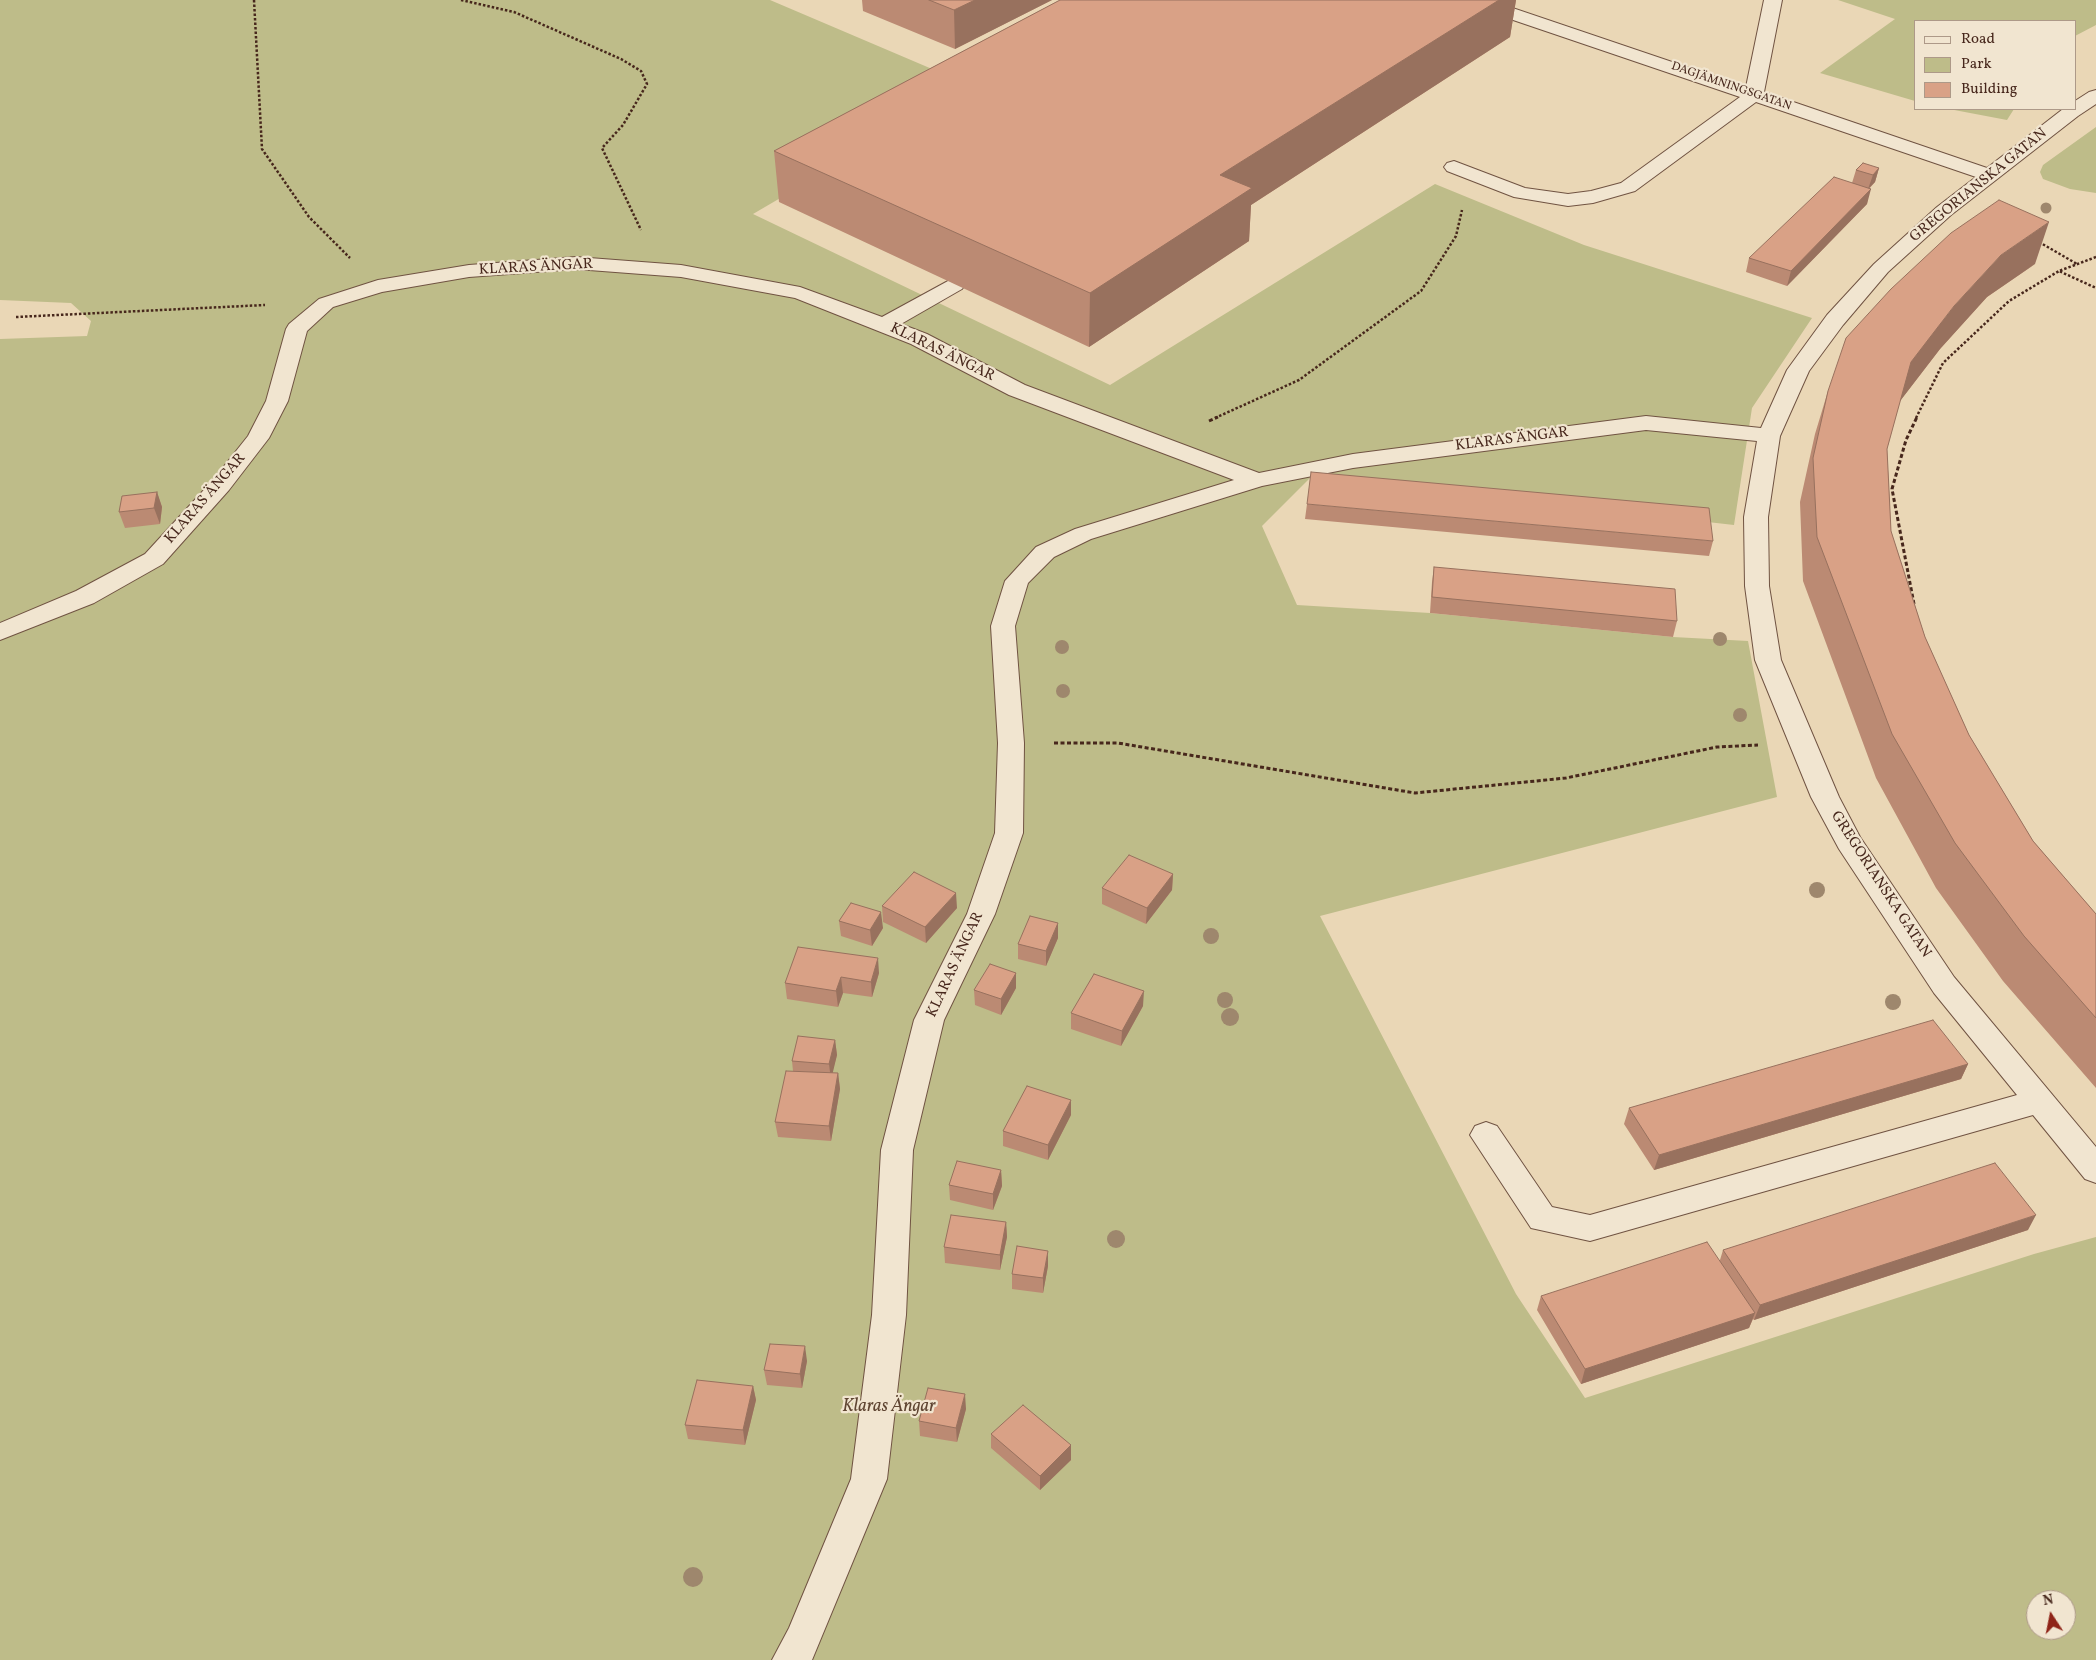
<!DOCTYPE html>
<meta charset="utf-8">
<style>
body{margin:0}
#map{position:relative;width:2096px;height:1660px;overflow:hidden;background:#ead7b6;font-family:Vollkorn,serif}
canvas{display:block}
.legend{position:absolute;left:1914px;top:20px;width:162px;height:90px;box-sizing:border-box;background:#f1e5d0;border:1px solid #ad9988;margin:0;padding:6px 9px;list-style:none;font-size:15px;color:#47271c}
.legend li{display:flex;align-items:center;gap:10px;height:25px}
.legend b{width:25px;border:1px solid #ad9988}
.north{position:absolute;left:2026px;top:1590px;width:50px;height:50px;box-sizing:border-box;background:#f1e5d0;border:1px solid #ad9988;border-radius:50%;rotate:349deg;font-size:14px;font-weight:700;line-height:20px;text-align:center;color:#47271c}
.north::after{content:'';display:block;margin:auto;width:18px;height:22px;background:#8f2418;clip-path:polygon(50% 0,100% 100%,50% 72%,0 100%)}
</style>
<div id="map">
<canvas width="2096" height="1660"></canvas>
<ul class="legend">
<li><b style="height:6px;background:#f1e5d0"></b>Road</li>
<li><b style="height:14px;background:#bebc89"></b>Park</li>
<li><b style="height:14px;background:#d9a186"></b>Building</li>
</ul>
<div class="north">N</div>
</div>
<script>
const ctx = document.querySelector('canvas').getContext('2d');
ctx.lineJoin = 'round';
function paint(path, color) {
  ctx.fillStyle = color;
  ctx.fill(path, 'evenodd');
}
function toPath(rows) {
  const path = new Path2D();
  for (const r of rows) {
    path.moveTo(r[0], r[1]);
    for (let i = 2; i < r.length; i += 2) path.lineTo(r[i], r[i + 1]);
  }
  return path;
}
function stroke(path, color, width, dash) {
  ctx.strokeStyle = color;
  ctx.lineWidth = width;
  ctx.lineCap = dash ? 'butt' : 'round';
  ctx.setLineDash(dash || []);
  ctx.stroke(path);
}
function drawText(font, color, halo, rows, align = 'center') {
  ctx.font = font + ' Vollkorn,serif';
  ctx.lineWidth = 4.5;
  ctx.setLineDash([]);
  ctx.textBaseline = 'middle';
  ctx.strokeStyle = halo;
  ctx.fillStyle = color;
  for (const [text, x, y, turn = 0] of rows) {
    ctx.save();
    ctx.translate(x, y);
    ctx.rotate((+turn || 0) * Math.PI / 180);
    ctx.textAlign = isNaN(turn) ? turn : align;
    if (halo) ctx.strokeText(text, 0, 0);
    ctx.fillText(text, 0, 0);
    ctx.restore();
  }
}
paint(toPath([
 [0,0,770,0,972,86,753,214,1110,385,1435,184,1584,245,1812,318,1752,408,1734,525,1311,477,1262,526,1297,605,1430,613,1673,637,1748,641,1777,797,1320,916,1516,1294,1585,1398,2034,1254,2096,1237,2096,1660,0,1660,0,339,87,336,91,321,71,303,0,300],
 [2036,1600,2066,1600,2066,1630,2036,1630],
 [1838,0,2096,0,2096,25,2075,36,2075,21,1915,21,1915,101,1820,73,1895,19],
 [1949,109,2014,109,2007,120],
 [2096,127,2096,193,2070,189,2043,179,2040,172,2043,165]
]), '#bebc89');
const minor = toPath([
 [1463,0,1489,0,1746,87,1764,0,1782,0,1764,92,1987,168,2063,109,2075,109,2075,101,2089,92,2096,90,2096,104,2078,116,1951,215,1888,272,1843,325,1809,371,1780,436,1768,517,1769,586,1781,660,1839,797,1860,837,1954,977,2096,1147,2096,1183,2085,1179,2033,1115,1590,1241,1531,1228,1470,1135,1475,1126,1486,1122,1497,1126,1552,1207,1590,1215,2017,1095,1934,993,1839,849,1811,797,1755,660,1745,586,1744,517,1757,441,1646,430,1353,468,1262,486,1091,539,1054,557,1028,583,1015,626,1024,743,1023,833,995,914,944,1020,913,1150,906,1315,887,1479,812,1660,772,1660,789,1628,851,1479,872,1315,881,1150,914,1020,967,914,995,833,998,743,991,626,1005,581,1036,547,1075,529,1234,480,1009,395,911,344,795,298,681,277,576,269,469,277,382,292,333,307,307,331,288,401,269,438,229,490,163,564,94,603,0,640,0,623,76,591,145,554,213,480,248,436,266,401,286,329,289,324,319,299,378,280,469,265,576,257,681,265,800,287,882,317,948,281,955,279,962,281,965,285,962,289,901,324,927,334,1025,385,1259,473,1353,454,1646,416,1761,428,1787,370,1827,315,1874,264,1937,207,1976,177,1756,102,1635,191,1593,203,1568,206,1514,197,1447,171,1444,167,1447,163,1454,161,1525,188,1568,194,1591,191,1621,183,1740,97,1466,4,1463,0]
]);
stroke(minor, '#705342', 2);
stroke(toPath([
 [254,0,262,149,309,217,350,258],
 [461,0,514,12,621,59,641,71,647,84,623,125,602,148,641,230],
 [2039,242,2077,264],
 [2096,257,2059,271,2096,288],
 [16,317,265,305],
 [1215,418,1299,380,1421,291,1456,236,1462,210],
 [1916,418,1943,363,2009,301,2059,271]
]), '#47271c', 2.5, [2.5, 2]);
stroke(toPath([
 [1209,421,1218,417],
 [1914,604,1892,489,1906,440,1917,417],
 [1054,743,1118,743,1415,793,1566,778,1717,747,1758,745]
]), '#47271c', 3, [4, 2.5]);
paint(minor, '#f1e5d0');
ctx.fillStyle = '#9e876d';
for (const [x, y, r] of [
 [2046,208,5.5],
 [1720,639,7],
 [1062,647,7],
 [1063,691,7],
 [1740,715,7],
 [1817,890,8],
 [1211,936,8],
 [1225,1000,8],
 [1893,1002,8],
 [1230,1017,9],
 [1116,1239,9],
 [693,1577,10]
]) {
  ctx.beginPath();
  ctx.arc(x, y, r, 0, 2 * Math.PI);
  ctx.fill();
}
paint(toPath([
 [862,0,1052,0,955,49,863,11],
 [1060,0,1516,0,1510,37,1251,205,1249,241,1089,347,779,202,774,151],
 [1879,168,1875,182,1869,189,1867,204,1787,286,1746,272,1749,258,1852,183,1856,170],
 [2035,264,1987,297,1940,349,1900,401,1887,449,1891,531,1925,637,1969,735,2033,841,2096,914,2096,1088,2003,981,1936,888,1876,778,1803,581,1800,502,1815,434,1828,391],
 [157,492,162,507,160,524,125,528,119,512],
 [1307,504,1713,541,1709,556,1305,519],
 [1434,567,1677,621,1673,637,1430,613,1432,582],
 [1173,874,1172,890,1146,924,1102,904,1102,888],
 [882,906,957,908,926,943,883,922],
 [839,921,883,928,872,946,841,936],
 [1058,938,1046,966,1018,959,1018,944],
 [879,973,872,997,843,993,838,1007,787,999,785,983],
 [1016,973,1016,988,1001,1015,975,1005,974,990],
 [1143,1006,1121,1046,1071,1029,1071,1013],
 [835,1040,837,1055,832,1073,838,1073,840,1089,831,1141,778,1137,775,1122,793,1071,792,1061],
 [1968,1064,1961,1079,1654,1170,1624,1124,1629,1108],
 [1071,1115,1048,1160,1003,1146,1003,1131],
 [1001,1170,1002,1186,993,1210,950,1200,949,1185],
 [1006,1222,1007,1237,1000,1270,945,1263,944,1247],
 [2028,1230,1754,1320,1753,1319,1749,1328,1581,1384,1537,1310,1541,1296,1720,1260,1723,1250],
 [1048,1266,1043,1293,1012,1289,1012,1274],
 [807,1361,802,1388,767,1385,764,1370],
 [753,1386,756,1400,745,1445,688,1439,685,1425],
 [966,1409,957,1442,920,1436,919,1421],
 [991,1434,1071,1460,1040,1490,991,1448]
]), '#bb8a73');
paint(toPath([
 [975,0,1052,0,955,49,954,10],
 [1499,0,1516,0,1510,37,1251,205,1249,241,1089,347,1090,293,1220,175],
 [1879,168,1875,182,1868,189,1873,175],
 [1871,189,1867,204,1787,286,1791,271],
 [2049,222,2035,264,1987,297,1940,349,1897,405,1911,362,1954,306,2001,255],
 [157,492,162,507,160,524,154,508],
 [1173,874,1172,890,1146,924,1147,908],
 [956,893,957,908,926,943,925,927],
 [881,912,883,928,872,946,870,930],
 [1058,923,1058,938,1046,966,1046,951],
 [878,958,879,973,872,997,871,982],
 [1016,973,1016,988,1001,1015,1001,999],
 [841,977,843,993,838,1007,836,991],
 [1144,991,1143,1006,1121,1046,1122,1031],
 [835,1040,837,1055,831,1080,829,1064],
 [1968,1064,1961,1079,1654,1170,1659,1155],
 [838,1073,840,1089,831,1141,829,1126],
 [1071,1100,1071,1115,1048,1160,1048,1145],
 [1001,1170,1002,1186,993,1210,993,1194],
 [2036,1215,2028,1230,1754,1320,1760,1305],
 [1006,1222,1007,1237,1000,1270,1000,1255],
 [1048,1251,1048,1266,1043,1293,1043,1278],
 [1755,1313,1749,1328,1581,1384,1585,1369],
 [805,1346,807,1361,802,1388,800,1374],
 [753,1386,756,1400,745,1445,743,1430],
 [965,1394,966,1409,957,1442,956,1428],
 [1071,1445,1071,1460,1040,1490,1040,1476]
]), '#98715e');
const building = toPath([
 [929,0,975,0,954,10,929,0],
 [1060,0,1499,0,1220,175,1252,188,1090,293,774,151,1060,0],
 [1863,163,1879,168,1873,175,1856,170,1863,163],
 [1834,177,1871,189,1791,271,1749,258,1834,177],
 [1999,200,2049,222,2001,255,1954,306,1911,362,1887,449,1891,531,1925,637,1969,735,2033,841,2096,914,2096,1018,2024,936,1955,843,1892,734,1817,537,1813,458,1828,391,1846,338,1891,289,1951,233,1999,200],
 [1311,472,1709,508,1713,541,1307,504,1311,472],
 [157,492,154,508,119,512,122,496,157,492],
 [1434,567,1675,589,1677,621,1432,597,1434,567],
 [1129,855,1173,874,1147,908,1102,888,1129,855],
 [914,872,956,893,925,927,882,906,914,872],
 [851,903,881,912,870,930,839,921,851,903],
 [1030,916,1058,923,1046,951,1018,944,1030,916],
 [798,947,878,958,871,982,841,977,836,991,785,983,798,947],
 [990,964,1016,973,1001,999,974,990,990,964],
 [1094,974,1144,991,1122,1031,1071,1013,1094,974],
 [1933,1020,1968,1064,1659,1155,1629,1108,1933,1020],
 [798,1036,835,1040,829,1064,792,1061,798,1036],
 [786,1071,838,1073,829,1126,775,1122,786,1071],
 [1027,1086,1071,1100,1048,1145,1003,1131,1027,1086],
 [957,1161,1001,1170,993,1194,949,1185,957,1161],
 [1995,1163,2036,1215,1760,1305,1723,1250,1995,1163],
 [951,1215,1006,1222,1000,1255,944,1247,951,1215],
 [1707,1242,1755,1313,1585,1369,1541,1296,1707,1242],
 [1017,1246,1048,1251,1043,1278,1012,1274,1017,1246],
 [770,1344,805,1346,800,1374,764,1370,770,1344],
 [697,1380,753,1386,743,1430,685,1425,697,1380],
 [928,1388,965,1394,956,1428,919,1421,928,1388],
 [1023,1405,1071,1445,1040,1476,991,1434,1023,1405]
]);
paint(building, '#d9a186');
stroke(building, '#98715e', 1);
drawText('12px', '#47271c', '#f1e5d0', [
 ["DAGJÄMNINGSGATAN",1731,87,19]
]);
drawText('15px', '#47271c', '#f1e5d0', [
 ["GREGORIANSKA GATAN",1979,186,-39],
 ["KLARAS ÄNGAR",536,268,-3],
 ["KLARAS ÄNGAR",942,353,26],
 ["KLARAS ÄNGAR",1512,440,-7],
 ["KLARAS ÄNGAR",206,499,-49],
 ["GREGORIANSKA GATAN",1880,885,57],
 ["KLARAS ÄNGAR",956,965,-65]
]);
drawText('italic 18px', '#5f4532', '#f1e5d0', [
 ["Klaras Ängar",889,1408]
]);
</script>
